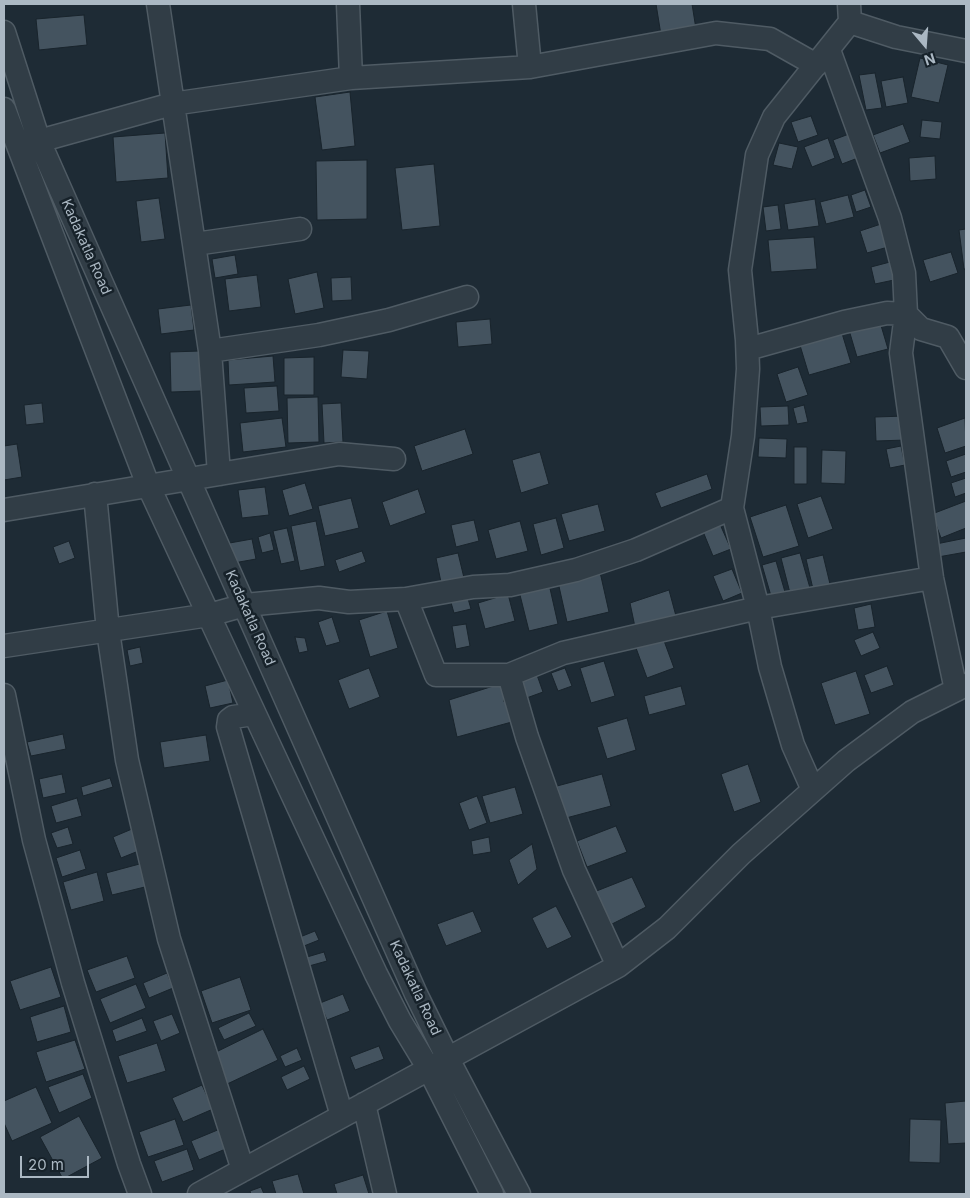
<!DOCTYPE html>
<style>
body{margin:0}
#map{position:relative;width:970px;height:1198px;overflow:hidden;background:#1e2b35;font-family:Inter,sans-serif}
canvas{display:block}
.frame{position:absolute;inset:0;border:5px solid #abb8c3;pointer-events:none}
.north{position:absolute;left:900px;top:20px;width:50px;height:50px;-webkit-text-stroke:4px #17222a;paint-order:stroke;rotate:162deg;font-size:14px;font-weight:700;line-height:20px;text-align:center;color:#abb8c3}
.north::after{content:'';display:block;margin:auto;width:18px;height:22px;background:#abb8c3;clip-path:polygon(50% 0,100% 100%,50% 72%,0 100%)}
.scale{position:absolute;left:20px;top:1156px;width:69px;height:22px;box-sizing:border-box;border:2px solid #abb8c3;border-top:0;padding-left:6px;font-size:15px;line-height:18px;white-space:nowrap;color:#abb8c3;-webkit-text-stroke:4px #17222a;paint-order:stroke}
</style>
<div id="map">
<canvas width="970" height="1198"></canvas>
<div class="frame"></div>
<div class="north">N</div>
<div class="scale">20 m</div>
</div>
<script>
const ctx = document.querySelector('canvas').getContext('2d');
ctx.lineJoin = 'round';
function paint(path, color) {
  ctx.fillStyle = color;
  ctx.fill(path, 'evenodd');
}
function toPath(rows) {
  const path = new Path2D();
  for (const r of rows) {
    path.moveTo(r[0], r[1]);
    for (let i = 2; i < r.length; i += 2) path.lineTo(r[i], r[i + 1]);
  }
  return path;
}
function stroke(path, color, width, dash) {
  ctx.strokeStyle = color;
  ctx.lineWidth = width;
  ctx.lineCap = dash ? 'butt' : 'round';
  ctx.setLineDash(dash || []);
  ctx.stroke(path);
}
function drawText(font, color, halo, rows, align = 'center') {
  ctx.font = font + ' Inter,sans-serif';
  ctx.lineWidth = 5;
  ctx.setLineDash([]);
  ctx.textBaseline = 'middle';
  ctx.strokeStyle = halo;
  ctx.fillStyle = color;
  for (const [text, x, y, turn = 0] of rows) {
    ctx.save();
    ctx.translate(x, y);
    ctx.rotate((+turn || 0) * Math.PI / 180);
    ctx.textAlign = isNaN(turn) ? turn : align;
    if (halo) ctx.strokeText(text, 0, 0);
    ctx.fillText(text, 0, 0);
    ctx.restore();
  }
}
const building = toPath([
 [656,4,692,4,696,29,661,35,656,4],
 [84,15,87,45,39,50,36,19,84,15],
 [920,58,948,65,939,103,911,97,920,58],
 [875,73,882,108,866,110,859,75,875,73],
 [903,77,908,103,886,107,881,81,903,77],
 [350,92,355,146,322,150,315,97,350,92],
 [811,116,818,135,798,142,791,122,811,116],
 [922,120,942,122,940,139,920,137,922,120],
 [903,124,910,142,880,153,873,135,903,124],
 [165,133,168,178,116,182,113,137,165,133],
 [849,134,858,158,842,164,833,140,849,134],
 [828,138,835,158,812,167,804,147,828,138],
 [779,143,798,147,792,169,773,165,779,143],
 [935,156,936,179,910,181,909,158,935,156],
 [367,160,367,219,317,220,316,161,367,160],
 [434,164,440,226,402,230,395,168,434,164],
 [865,190,871,207,856,212,851,195,865,190],
 [848,195,854,217,826,224,820,202,848,195],
 [159,198,165,239,141,242,136,201,159,198],
 [815,199,819,226,788,230,784,204,815,199],
 [778,205,781,229,766,231,763,207,778,205],
 [881,224,888,247,867,253,860,231,881,224],
 [966,229,966,269,964,269,959,230,966,229],
 [814,237,817,269,771,272,768,240,814,237],
 [951,252,958,273,930,282,923,260,951,252],
 [235,255,238,274,215,278,212,259,235,255],
 [890,262,894,280,875,284,871,267,890,262],
 [317,272,324,308,295,314,288,279,317,272],
 [257,275,261,307,229,311,225,279,257,275],
 [351,277,352,300,332,301,331,278,351,277],
 [191,305,194,330,161,334,158,309,191,305],
 [490,319,492,344,458,347,456,322,490,319],
 [880,322,888,349,857,357,849,330,880,322],
 [841,330,851,363,809,375,799,342,841,330],
 [343,350,369,351,367,379,341,377,343,350],
 [200,351,201,391,171,392,170,352,200,351],
 [273,356,275,382,229,385,228,360,273,356],
 [314,357,314,395,284,395,284,358,314,357],
 [798,367,808,395,786,402,777,374,798,367],
 [277,386,279,411,246,413,244,388,277,386],
 [318,397,319,442,288,443,287,398,318,397],
 [42,403,44,423,26,425,24,405,42,403],
 [341,403,343,442,324,443,322,404,341,403],
 [804,405,808,422,797,424,793,408,804,405],
 [788,406,789,425,761,426,760,407,788,406],
 [906,416,906,440,876,441,875,417,906,416],
 [282,418,286,447,243,452,240,423,282,418],
 [965,418,966,446,945,453,937,428,965,418],
 [465,429,473,454,422,471,414,446,465,429],
 [759,438,787,439,786,458,758,457,759,438],
 [17,444,22,477,4,480,4,446,17,444],
 [901,446,905,465,890,468,886,449,901,446],
 [794,447,807,447,807,484,794,484,794,447],
 [822,450,846,451,845,484,821,483,822,450],
 [540,452,549,484,521,493,512,460,540,452],
 [966,454,966,472,951,477,946,461,966,454],
 [707,474,712,489,661,508,655,493,707,474],
 [966,478,966,493,955,497,951,483,966,478],
 [305,483,313,509,289,516,282,490,305,483],
 [265,487,269,515,242,518,238,490,265,487],
 [418,489,426,513,390,526,382,502,418,489],
 [821,496,833,529,808,538,797,504,821,496],
 [351,498,359,528,325,536,318,506,351,498],
 [966,501,966,528,941,538,932,514,966,501],
 [598,504,605,531,569,541,561,514,598,504],
 [786,505,799,546,763,557,750,517,786,505],
 [556,518,564,548,541,555,533,524,556,518],
 [474,520,479,541,456,547,451,525,474,520],
 [316,521,325,566,300,571,291,526,316,521],
 [520,521,528,551,496,559,488,530,520,521],
 [719,522,731,549,713,556,702,529,719,522],
 [287,528,295,561,281,564,273,531,287,528],
 [270,533,274,550,262,553,258,537,270,533],
 [966,538,966,552,938,557,936,544,966,538],
 [252,539,256,559,228,564,224,544,252,539],
 [69,541,75,558,59,564,53,547,69,541],
 [362,551,366,562,339,572,335,560,362,551],
 [458,553,465,582,442,587,436,558,458,553],
 [800,553,810,588,790,593,781,558,800,553],
 [823,555,830,584,813,589,806,559,823,555],
 [776,561,785,592,771,596,762,565,776,561],
 [732,569,742,593,723,601,713,576,732,569],
 [600,572,609,612,567,622,558,582,600,572],
 [549,584,558,624,529,631,519,591,549,584],
 [669,590,676,616,635,627,630,603,669,590],
 [508,594,515,621,485,629,478,603,508,594],
 [467,595,471,609,454,613,450,599,467,595],
 [871,604,875,627,858,630,854,608,871,604],
 [387,611,398,648,370,657,359,620,387,611],
 [332,617,340,642,326,646,318,622,332,617],
 [466,624,470,646,456,649,452,626,466,624],
 [873,632,880,648,861,656,854,640,873,632],
 [295,637,305,638,308,651,299,653,295,637],
 [663,638,674,668,647,678,636,648,663,638],
 [140,647,143,663,130,666,127,650,140,647],
 [604,661,615,696,591,703,580,668,604,661],
 [887,666,894,685,871,693,864,675,887,666],
 [369,668,380,697,349,709,338,680,369,668],
 [565,668,572,686,558,691,551,673,565,668],
 [856,671,870,714,835,725,821,683,856,671],
 [537,675,543,692,521,700,515,683,537,675],
 [228,680,233,703,210,708,205,686,228,680],
 [503,683,504,702,514,708,519,720,457,737,449,700,503,683],
 [681,686,686,705,649,715,644,696,681,686],
 [627,718,636,750,607,759,597,727,627,718],
 [63,734,66,749,31,756,27,742,63,734],
 [206,735,210,761,164,768,160,742,206,735],
 [748,764,761,802,734,812,721,774,748,764],
 [62,774,66,793,43,798,39,779,62,774],
 [602,774,611,806,566,818,557,786,602,774],
 [110,778,113,787,83,796,81,787,110,778],
 [515,787,523,814,490,823,482,796,515,787],
 [477,796,487,823,469,830,459,803,477,796],
 [77,798,82,816,56,823,51,806,77,798],
 [616,826,627,852,587,867,577,841,616,826],
 [68,827,73,844,57,848,51,833,68,827],
 [132,829,141,850,121,858,113,837,132,829],
 [489,837,491,852,473,855,471,841,489,837],
 [532,844,537,869,518,885,509,860,532,844],
 [80,850,86,869,62,877,56,858,80,850],
 [147,862,153,885,112,895,106,873,147,862],
 [97,872,104,901,71,910,63,882,97,872],
 [632,877,646,907,612,924,594,892,632,877],
 [556,906,572,937,547,949,532,918,556,906],
 [473,911,482,932,446,946,437,924,473,911],
 [315,931,319,940,304,946,300,937,315,931],
 [324,952,327,961,309,966,307,957,324,952],
 [127,956,135,978,96,992,87,970,127,956],
 [51,967,61,997,20,1010,10,981,51,967],
 [167,973,173,988,149,998,143,983,167,973],
 [240,977,251,1010,212,1023,201,991,240,977],
 [136,984,146,1008,110,1023,100,999,136,984],
 [343,994,350,1011,327,1020,320,1003,343,994],
 [64,1006,71,1032,37,1042,30,1017,64,1006],
 [249,1013,256,1026,224,1040,218,1028,249,1013],
 [172,1014,180,1033,161,1041,153,1021,172,1014],
 [142,1018,147,1031,116,1042,112,1030,142,1018],
 [263,1029,278,1060,225,1085,210,1055,263,1029],
 [75,1040,85,1069,46,1082,36,1052,75,1040],
 [157,1043,166,1071,127,1083,118,1056,157,1043],
 [379,1046,384,1059,355,1070,350,1057,379,1046],
 [297,1048,302,1060,285,1067,280,1056,297,1048],
 [304,1066,310,1079,287,1090,281,1077,304,1066],
 [83,1074,92,1098,59,1113,48,1087,83,1074],
 [202,1085,213,1109,183,1122,172,1098,202,1085],
 [36,1087,52,1123,12,1141,4,1123,4,1101,36,1087],
 [966,1101,966,1143,948,1144,945,1103,966,1101],
 [79,1116,102,1158,63,1179,40,1137,79,1116],
 [175,1119,184,1145,148,1157,139,1132,175,1119],
 [910,1119,941,1120,940,1163,909,1162,910,1119],
 [220,1129,228,1148,199,1160,191,1141,220,1129],
 [187,1149,194,1170,162,1182,154,1161,187,1149],
 [298,1174,304,1194,276,1194,272,1181,298,1174],
 [363,1175,369,1194,337,1194,334,1184,363,1175],
 [261,1187,264,1194,251,1194,250,1191,261,1187]
]);
paint(building, '#44535f');
stroke(building, '#19242c', 1);
const minor = toPath([
 [158,4,210,351,219,474],
 [348,4,351,78],
 [524,4,530,67],
 [850,22,896,37,966,51],
 [4,32,39,141,416,994,448,1059,519,1194],
 [829,50,890,218,904,273,906,314,901,353,932,578,956,690],
 [4,109,148,485,376,974,400,1021,429,1069,492,1194],
 [39,141,172,104,351,78,530,67,716,33,770,39,816,65],
 [195,244,300,229],
 [748,349,844,322,887,313,906,314,921,329,948,337,966,368],
 [210,351,319,335,389,320,467,297],
 [95,494,108,631,127,760,169,939,243,1170],
 [4,510,339,454,394,459],
 [406,599,436,675,509,675,563,653,758,608,932,578],
 [4,646,209,615,245,605,319,598,349,602,406,599,473,587,510,585,576,570,636,550,732,508],
 [509,675,527,737,574,870,618,966],
 [4,695,34,840,73,983,129,1164,140,1194],
 [254,714,233,717,229,720,228,727,342,1116],
 [813,790,793,745,770,667,758,608,732,508,743,436,748,369,747,340,740,270,757,155,774,117,850,22,849,4],
 [364,1104,385,1194],
 [199,1194,618,966,667,928,741,854,846,761,912,712,966,685]
]);
stroke(minor, '#4f5b64', 25);
stroke(minor, '#313d46', 22);
drawText('14px', '#abb8c3', '#17222a', [
 ["Kadakatla Road",86,247,66],
 ["Kadakatla Road",250,618,66],
 ["Kadakatla Road",415,988,65]
]);
</script>
